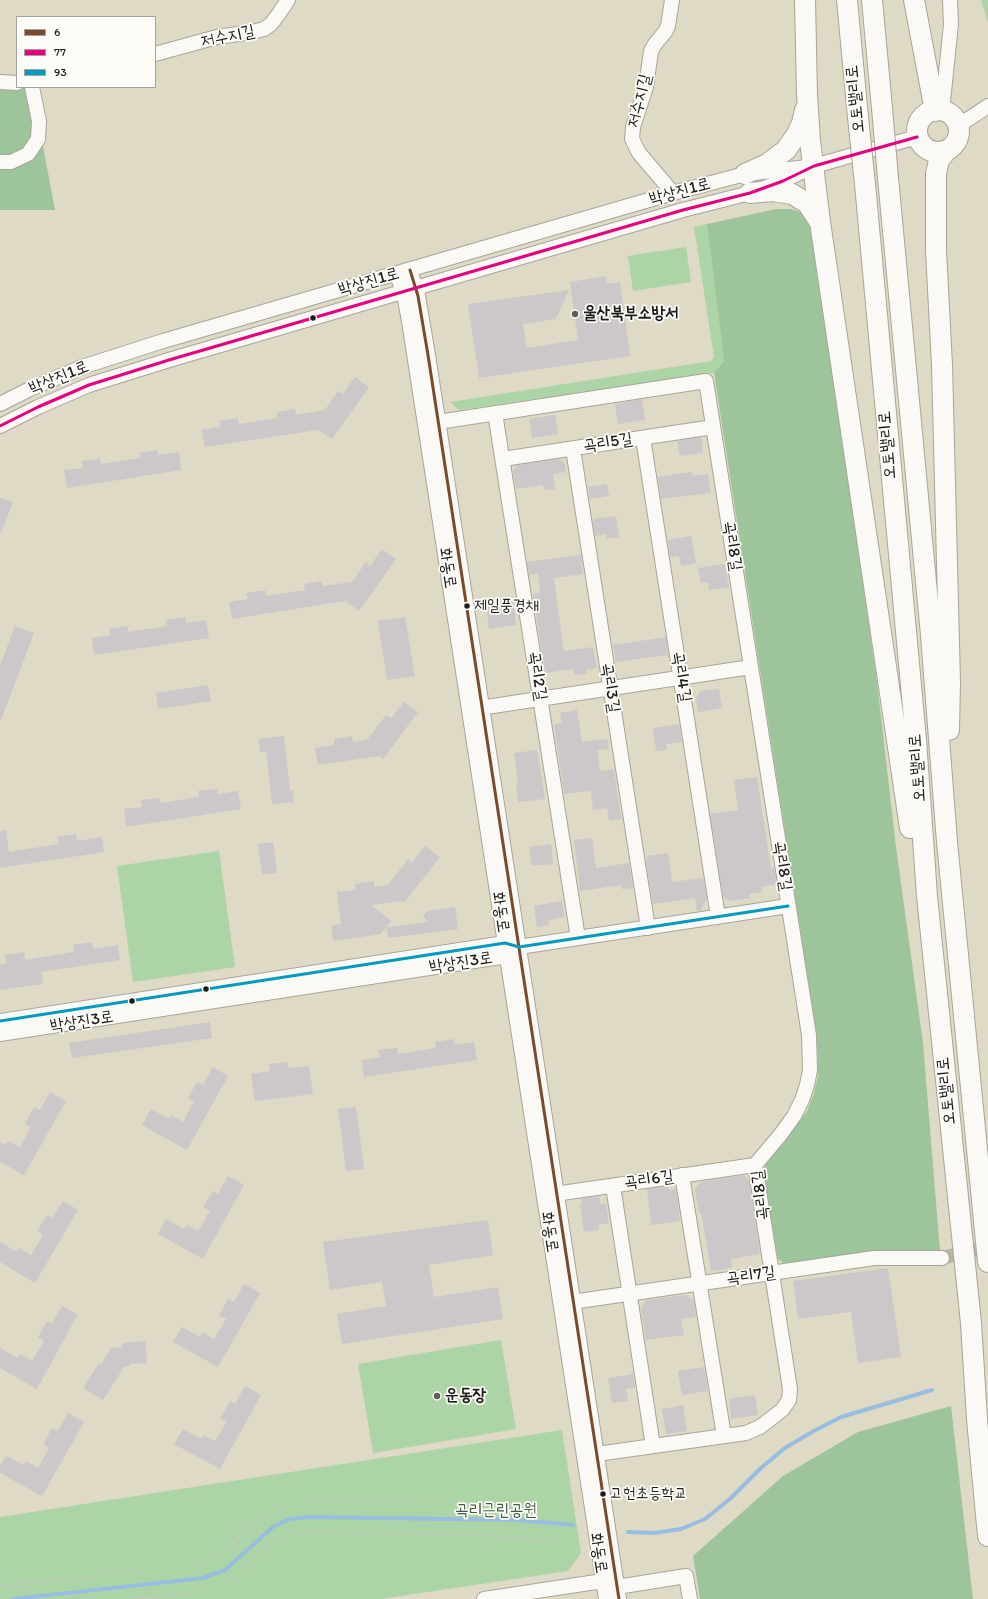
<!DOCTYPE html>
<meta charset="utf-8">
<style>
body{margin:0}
#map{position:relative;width:988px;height:1599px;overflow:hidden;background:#dedac6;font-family:Itim,sans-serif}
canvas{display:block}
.legend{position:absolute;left:16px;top:16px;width:140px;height:72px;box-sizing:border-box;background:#fdfcf7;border:1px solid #a3a29f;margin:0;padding:5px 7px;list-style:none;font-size:12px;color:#1c1c1c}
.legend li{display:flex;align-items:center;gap:8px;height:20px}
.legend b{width:20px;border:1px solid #a3a29f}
</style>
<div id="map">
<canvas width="988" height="1599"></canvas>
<ul class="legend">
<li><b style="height:5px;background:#7a4b2a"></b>6</li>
<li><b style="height:5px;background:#e5007d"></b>77</li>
<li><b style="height:5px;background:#039bbc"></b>93</li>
</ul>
</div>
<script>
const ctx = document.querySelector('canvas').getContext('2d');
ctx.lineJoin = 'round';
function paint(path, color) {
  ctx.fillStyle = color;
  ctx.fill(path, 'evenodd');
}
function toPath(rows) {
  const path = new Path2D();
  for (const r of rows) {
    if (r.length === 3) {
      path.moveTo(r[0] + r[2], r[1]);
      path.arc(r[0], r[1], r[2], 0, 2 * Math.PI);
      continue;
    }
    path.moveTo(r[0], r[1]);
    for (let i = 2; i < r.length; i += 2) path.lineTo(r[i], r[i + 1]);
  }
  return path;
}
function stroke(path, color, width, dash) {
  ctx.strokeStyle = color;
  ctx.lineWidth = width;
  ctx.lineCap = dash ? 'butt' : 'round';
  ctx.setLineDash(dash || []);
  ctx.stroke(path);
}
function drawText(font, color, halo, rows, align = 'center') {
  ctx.font = font + ' Itim,"Poor Story",sans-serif';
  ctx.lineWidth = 3.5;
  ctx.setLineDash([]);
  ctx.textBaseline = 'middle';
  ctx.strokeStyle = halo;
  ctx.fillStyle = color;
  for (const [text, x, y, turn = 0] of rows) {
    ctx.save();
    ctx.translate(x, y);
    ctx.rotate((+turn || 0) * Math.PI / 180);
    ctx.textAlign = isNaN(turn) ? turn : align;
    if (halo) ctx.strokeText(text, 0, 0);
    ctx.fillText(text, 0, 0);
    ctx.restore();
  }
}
paint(toPath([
 [981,0,988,0,988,23],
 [707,224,724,361,714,373,459,410,450,402,711,361,714,357,694,227],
 [686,247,691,282,633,291,628,256],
 [219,851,235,967,133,982,117,866],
 [501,1340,516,1429,373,1453,358,1364],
 [562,1430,581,1553,568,1571,381,1599,0,1599,0,1517]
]), '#acd4a7');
paint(toPath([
 [0,86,26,88,34,111,31,145,0,159],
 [42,141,55,210,0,210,0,165],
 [776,209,790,209,800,212,807,218,812,228,876,674,896,847,923,1043,940,1251,895,1250,873,1252,788,1266,778,1259,763,1171,769,1158,784,1143,807,1111,814,1093,818,1075,818,1057,816,1031,714,373,724,361,707,224],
 [951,1406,973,1599,700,1599,693,1556,783,1476,858,1432]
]), '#9ec49c');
stroke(toPath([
 [628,1532,654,1533,681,1529,705,1519,731,1498,762,1467,785,1448,812,1432,841,1417,932,1390],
 [13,1599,203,1578,225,1570,274,1526,290,1519,309,1517,519,1520,573,1525]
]), '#99bddf', 4);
paint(toPath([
 [606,276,607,284,620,282,630,356,479,378,468,304,569,290,556,319,523,324,527,348,578,340,570,282],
 [355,377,369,387,332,439,318,430,205,447,202,430,220,427,219,421,238,418,239,424,277,418,277,412,295,409,296,415,325,410,338,391,343,394],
 [642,399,645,420,618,424,615,404],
 [555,415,558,434,532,438,529,419],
 [701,437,703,453,680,456,677,441],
 [158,450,158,455,179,452,181,470,67,488,64,470,83,468,82,461,100,459,101,464,140,458,139,453],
 [559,459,565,464,566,472,553,474,555,489,544,490,543,485,516,489,513,471,517,465],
 [691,472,692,476,708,474,711,493,661,499,658,477],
 [607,484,609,496,590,499,588,487],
 [0,498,13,502,1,533,0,533],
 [616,516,619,537,606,539,606,534,595,536,593,519],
 [691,536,696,563,681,566,679,556,670,557,668,540],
 [382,549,396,559,359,611,345,601,232,619,229,602,248,599,246,593,265,590,266,596,305,590,304,584,322,581,323,586,352,582,366,562,370,566],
 [581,555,583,574,554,578,558,609,564,651,593,647,597,668,586,670,587,674,574,675,573,669,545,673,533,594,540,593,538,574,529,575,527,562],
 [725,564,729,587,709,590,708,582,701,583,698,568],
 [513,602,516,625,489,629,486,605],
 [185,617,186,623,206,620,209,638,94,655,92,638,110,635,109,629,128,626,128,632,167,626,166,620],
 [405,617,415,676,387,680,378,621],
 [15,626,34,633,1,720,0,720,0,666],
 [666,637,668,655,616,662,613,645],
 [208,685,211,701,158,709,156,693],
 [719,689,722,708,698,712,696,697,701,691],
 [404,702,418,712,383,759,380,756,318,765,315,748,334,745,334,739,352,736,353,742,367,740,386,715,391,718],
 [577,710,582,742,608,739,609,749,597,750,600,771,614,769,621,819,609,821,607,808,593,810,591,791,564,794,554,724,562,723,560,713],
 [679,724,682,742,666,744,667,750,656,751,653,728],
 [284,736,290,791,293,790,294,802,272,804,266,752,260,752,258,739],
 [537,750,545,799,518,802,516,782,518,782,514,753],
 [757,777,771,869,774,868,777,884,761,887,762,892,749,894,750,898,730,901,723,897,710,814,738,810,734,780],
 [217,789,218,794,238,791,241,809,126,827,124,809,142,807,141,800,160,798,160,803,199,797,198,791],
 [6,830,9,852,59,844,57,837,76,834,77,841,102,837,104,852,0,868,0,831],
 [592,838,596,868,629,863,633,888,622,889,621,885,580,891,574,840],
 [273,842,277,873,262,875,258,844],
 [551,844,553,864,532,866,529,847],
 [425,846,440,857,404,903,401,901,371,905,391,921,381,934,333,941,331,926,341,924,337,892,356,890,355,884,374,881,374,887,388,885,408,859,412,863],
 [668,853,672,882,703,878,707,899,700,911,697,911,695,898,653,904,646,861,647,861,647,856],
 [562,901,565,917,548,920,549,925,537,927,534,906],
 [455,907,458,929,388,938,387,927,429,922,423,917,427,911],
 [92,942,93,949,118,945,120,960,41,972,43,984,0,990,0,964,6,963,5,955,24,952,25,960,74,952,73,945],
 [210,1022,212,1038,72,1058,69,1043],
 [453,1039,455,1045,474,1042,477,1060,364,1077,362,1060,380,1057,378,1050,397,1048,398,1054,436,1048,435,1042],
 [288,1062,288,1068,309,1066,313,1094,255,1101,251,1074,270,1071,269,1064],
 [213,1067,228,1076,187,1150,142,1125,151,1109,169,1119,171,1115,183,1122,194,1101,188,1098,197,1082,203,1085],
 [50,1092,66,1101,24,1175,0,1162,0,1142,6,1145,8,1141,20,1147,31,1127,25,1124,34,1107,40,1110],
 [356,1107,364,1169,346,1171,338,1109],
 [743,1175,749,1180,760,1254,731,1259,732,1268,711,1271,701,1212,699,1213,695,1189,700,1182],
 [228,1176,244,1185,203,1259,158,1234,166,1219,184,1229,187,1225,198,1231,210,1211,203,1207,213,1191,218,1194],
 [668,1186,669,1190,676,1189,680,1221,651,1225,647,1189],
 [599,1196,600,1204,606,1203,609,1223,598,1225,599,1230,584,1232,580,1204,582,1203,581,1199],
 [63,1201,78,1210,35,1283,0,1262,0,1242,17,1252,19,1248,31,1255,43,1235,37,1231,47,1215,52,1218],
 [488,1220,493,1255,429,1265,434,1297,498,1287,503,1319,342,1344,337,1314,386,1306,382,1282,330,1290,323,1242],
 [888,1268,901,1357,858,1363,851,1312,798,1319,793,1281],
 [244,1284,260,1293,218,1367,173,1342,182,1327,200,1337,202,1332,214,1339,226,1319,219,1315,228,1299,234,1302],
 [686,1295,694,1301,696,1317,681,1319,684,1335,646,1340,641,1308,646,1300],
 [62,1306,78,1314,37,1389,0,1368,0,1348,18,1358,20,1354,32,1361,44,1341,38,1337,47,1321,52,1324],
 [145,1341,147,1363,130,1364,130,1366,124,1367,103,1400,83,1388,99,1363,101,1364,111,1348,123,1347,122,1343],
 [704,1367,708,1391,682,1395,678,1371],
 [633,1374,635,1388,626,1389,628,1401,612,1403,608,1378],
 [245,1386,261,1395,220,1469,174,1444,183,1429,201,1439,203,1435,215,1441,227,1421,220,1418,230,1401,235,1404],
 [755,1395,758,1415,731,1419,729,1399],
 [683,1405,687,1431,666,1434,662,1409],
 [68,1413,84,1422,42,1496,0,1473,0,1466,6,1456,24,1465,26,1461,38,1468,49,1448,43,1444,52,1428,58,1431]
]), '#ccc7c8');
stroke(toPath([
 [942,1258,988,1247]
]), '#b7b4a4', 14, [14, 7]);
const minor = toPath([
 [672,0,668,26,665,32,655,44,651,51,646,87,633,127,632,139,639,153,673,193],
 [155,54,217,37,252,32,264,29,271,24,278,15,288,0],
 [0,82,17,83],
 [942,111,951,24,950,0],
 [958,126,988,106],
 [0,162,11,162,28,154,38,139,39,121,32,87],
 [410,270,418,296,428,355,619,1599],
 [397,274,405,300,409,321,606,1599],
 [0,404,30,389,82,367,163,341,673,193,745,174,807,167],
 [495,413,578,938],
 [438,422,706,381,809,1035,810,1070,807,1085,802,1100,794,1116,781,1134,755,1165,790,1389,789,1400,782,1410,760,1427,746,1433,597,1454],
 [0,426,38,407,89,385,169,360,683,210,750,193,783,181,814,166,917,137],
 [643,438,718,917],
 [573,449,648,928],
 [503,459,713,427],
 [473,709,751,667],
 [0,1021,505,943,519,947,788,906],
 [0,1034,507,956,514,951],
 [682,1175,724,1436],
 [613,1186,653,1446],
 [548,1195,755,1165],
 [565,1303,874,1258,942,1258],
 [617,1587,686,1576,690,1599],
 [484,1599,603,1581,612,1585]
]);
const highway = toPath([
 [805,0,807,94,810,141,820,222,910,828],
 [847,0,858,117],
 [872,0,882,108],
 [914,0,935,111],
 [938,131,21],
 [946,151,939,160,936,174,936,251,942,365,950,682,949,730],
 [745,174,767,164,786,150,797,134,802,123,805,110],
 [888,178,931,635,947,842,988,1262],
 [865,184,916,740,927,896,971,1323,977,1419,988,1536],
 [750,193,773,191,792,194,807,203,819,221]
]);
stroke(minor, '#a8a598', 16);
stroke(highway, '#a8a598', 22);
stroke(toPath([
 [238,1538,256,1558],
 [0,1586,174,1568,196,1564,213,1558,227,1549,250,1525,274,1508,299,1502,526,1504],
 [138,1599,182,1595,203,1591,221,1586,236,1576,272,1543,284,1536,296,1532,490,1535,534,1540,565,1547,587,1555]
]), '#cdccc7', 2.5, [1, 3]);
stroke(minor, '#faf9f6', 14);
stroke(highway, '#faf9f6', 20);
const highwayBridge = toPath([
 [882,108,888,178],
 [858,117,865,184]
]);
stroke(highwayBridge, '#a8a598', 22, []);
stroke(highwayBridge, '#faf9f6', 20);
stroke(toPath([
 [410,270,418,296,428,355,619,1599]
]), '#7a4b2a', 3);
stroke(toPath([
 [0,426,38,407,89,385,169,360,683,210,750,193,783,181,814,166,917,137]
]), '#e5007d', 3);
stroke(toPath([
 [0,1021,505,943,519,947,788,906]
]), '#039bbc', 3);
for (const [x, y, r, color] of [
 [575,314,4,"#605e58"],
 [313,318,3.5,"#1c1c1c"],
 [467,606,3.5,"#1c1c1c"],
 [206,989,3.5,"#1c1c1c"],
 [132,1001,3.5,"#1c1c1c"],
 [437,1396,4,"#605e58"],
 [603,1494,3.5,"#1c1c1c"]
]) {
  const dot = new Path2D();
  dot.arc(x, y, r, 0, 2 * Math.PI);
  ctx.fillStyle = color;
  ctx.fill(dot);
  stroke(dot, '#fdfcf7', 1.5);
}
drawText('16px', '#1c1c1c', '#fdfcf7', [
 ["제일풍경채",474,606],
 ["고헌초등학교",610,1494]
], 'left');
drawText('17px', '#1c1c1c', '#fdfcf7', [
 ["저수지길",228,37,-12],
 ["오토밸리로",856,99,-96],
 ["저수지길",640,101,-76],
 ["박상진1로",680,192,-15],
 ["박상진1로",369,282,-16],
 ["박상진1로",59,378,-22],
 ["곡리5길",608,443,-9],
 ["오토밸리로",888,445,-95],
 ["곡리8길",732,546,81],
 ["화동로",447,568,81],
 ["곡리2길",537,676,81],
 ["곡리4길",681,677,81],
 ["곡리3길",610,688,81],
 ["오토밸리로",918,768,-94],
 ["곡리8길",782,866,81],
 ["화동로",500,912,81],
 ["박상진3로",461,963,-9],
 ["박상진3로",82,1022,-9],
 ["오토밸리로",947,1091,-96],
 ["곡리6길",649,1180,-8],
 ["곡리8길",761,1195,-97],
 ["화동로",549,1232,81],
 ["곡리7길",751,1276,-8],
 ["화동로",598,1553,81]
]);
drawText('bold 17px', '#1c1c1c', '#fdfcf7', [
 ["울산북부소방서",583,314],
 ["운동장",445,1396]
], 'left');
drawText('17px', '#405b44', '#fdfcf7', [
 ["곡리근린공원",496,1511]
]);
</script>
